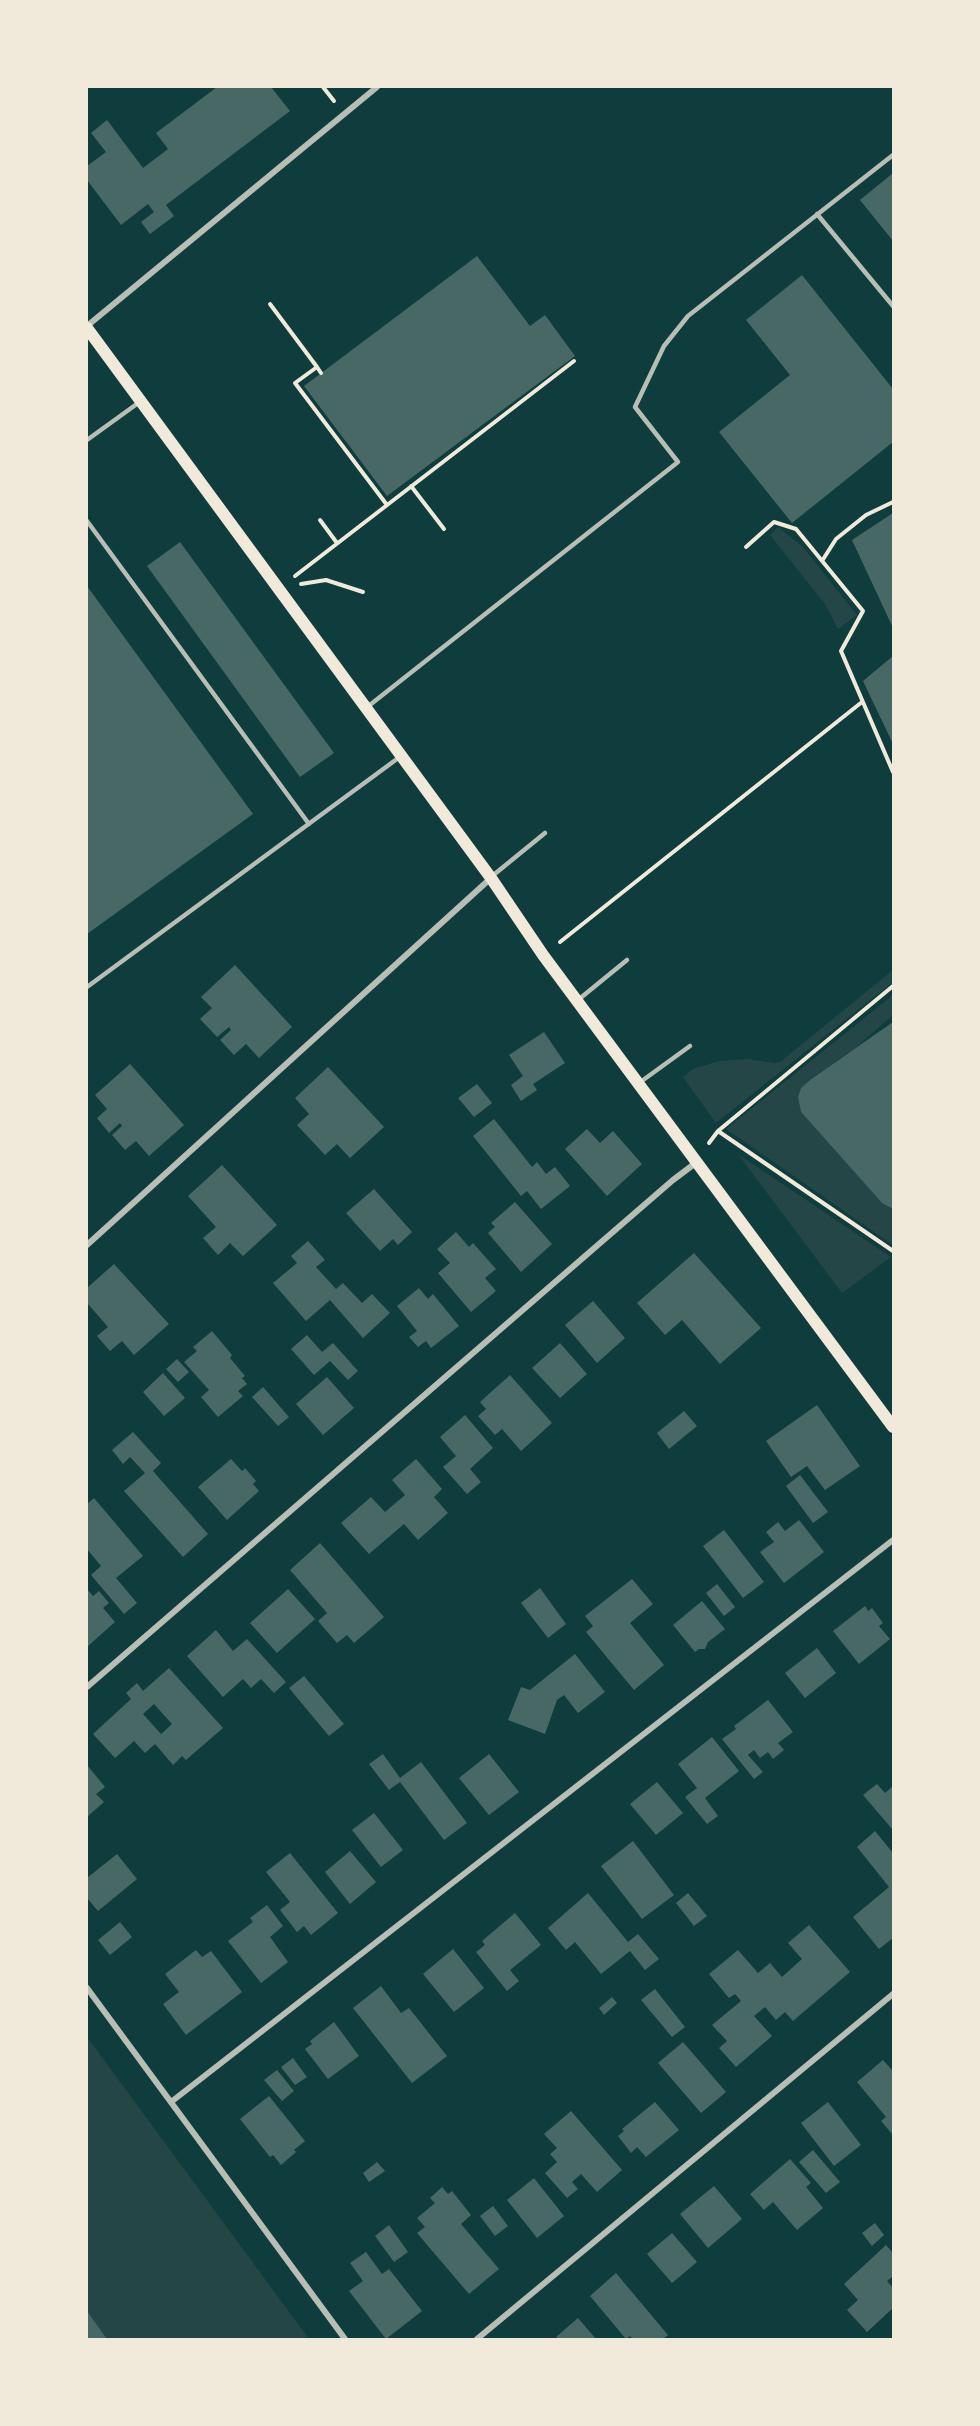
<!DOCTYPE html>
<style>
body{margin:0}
#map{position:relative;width:980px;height:2426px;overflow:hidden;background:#0f3d3e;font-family:"Crimson Pro",serif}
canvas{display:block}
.frame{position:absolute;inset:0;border:88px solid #f1e9da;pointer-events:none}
</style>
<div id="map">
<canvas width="980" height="2426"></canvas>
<div class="frame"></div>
</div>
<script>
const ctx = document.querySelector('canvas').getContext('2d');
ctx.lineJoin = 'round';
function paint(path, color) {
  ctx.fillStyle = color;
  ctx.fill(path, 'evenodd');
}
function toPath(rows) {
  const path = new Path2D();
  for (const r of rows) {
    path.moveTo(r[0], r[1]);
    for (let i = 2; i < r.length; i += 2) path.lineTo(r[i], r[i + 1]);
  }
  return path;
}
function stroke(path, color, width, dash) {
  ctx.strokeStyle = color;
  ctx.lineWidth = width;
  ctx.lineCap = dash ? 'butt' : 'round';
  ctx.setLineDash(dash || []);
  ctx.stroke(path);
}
paint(toPath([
 [778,527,803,547,857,615,838,629,825,604,770,535],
 [893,970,893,982,716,1123,683,1077,693,1069,719,1061,747,1059,774,1063,780,1062],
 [893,995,893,1015,855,1048,810,1080,801,1088,798,1097,801,1112,882,1203,893,1209,893,1245,726,1129],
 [738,1154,891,1257,842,1293],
 [87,2037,309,2339,107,2339,87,2311]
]), '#244646');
paint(toPath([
 [217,87,271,87,290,111,166,205,174,216,150,234,141,222,154,212,148,204,121,225,87,180,87,166,106,152,91,133,107,120,143,168,168,149,156,133],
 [893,173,893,241,860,200],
 [477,256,530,326,545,315,575,356,387,496,304,386],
 [802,275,893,389,893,442,792,523,719,432,790,375,746,320],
 [893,513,893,628,852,540],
 [180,542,334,753,300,777,147,566],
 [87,586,253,814,87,934],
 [893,656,893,744,863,681],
 [235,965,292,1027,259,1058,246,1044,234,1055,220,1040,231,1030,229,1027,217,1037,200,1019,212,1008,201,997],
 [893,1022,893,1209,882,1203,801,1112,798,1097,801,1088,810,1080],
 [544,1032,565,1063,533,1084,537,1090,521,1101,511,1085,523,1076,509,1055],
 [130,1064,184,1125,149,1156,136,1141,125,1150,112,1135,122,1126,120,1123,109,1133,97,1118,107,1109,95,1095],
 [328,1067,384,1127,350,1158,337,1144,325,1155,297,1125,309,1114,295,1098],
 [477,1084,492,1103,474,1117,458,1098],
 [494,1119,532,1167,537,1162,546,1174,555,1167,570,1186,541,1209,527,1191,521,1196,473,1136],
 [587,1129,600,1143,613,1131,642,1164,607,1196,565,1149],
 [222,1165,277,1225,243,1256,230,1243,218,1255,203,1238,216,1227,188,1196],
 [374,1189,412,1232,398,1245,393,1239,380,1251,346,1213],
 [515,1202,552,1244,521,1272,488,1233,495,1227,491,1223],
 [456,1232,469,1247,473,1243,496,1269,485,1278,496,1291,471,1312,438,1273,450,1263,437,1249],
 [308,1241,325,1260,316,1267,336,1289,343,1283,362,1303,372,1294,390,1313,363,1338,330,1300,306,1321,273,1283,297,1263,291,1256],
 [694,1253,761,1328,720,1364,682,1320,665,1335,637,1303],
 [114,1264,169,1324,134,1355,122,1341,110,1351,97,1336,108,1327,87,1303,87,1288],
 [419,1288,428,1299,433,1294,459,1326,431,1348,426,1341,418,1347,409,1337,417,1331,397,1306],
 [593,1301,625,1338,597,1363,565,1325],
 [212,1331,232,1355,230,1358,245,1376,242,1378,247,1384,238,1391,243,1396,218,1417,201,1397,209,1390,184,1362,197,1351,193,1347],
 [307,1335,322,1352,333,1343,358,1371,348,1380,330,1361,314,1375,291,1349],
 [560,1343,587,1374,560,1398,532,1368],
 [177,1359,189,1372,178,1382,166,1369],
 [163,1373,185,1398,164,1416,143,1392],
 [510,1375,552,1423,521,1451,502,1429,495,1435,478,1416,486,1409,480,1402],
 [327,1377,354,1408,323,1435,296,1404],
 [263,1387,289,1417,278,1426,252,1397],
 [817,1405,860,1466,825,1490,807,1466,791,1477,766,1441],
 [684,1411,697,1426,669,1449,657,1433],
 [465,1415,493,1448,470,1469,481,1482,467,1494,443,1467,456,1456,440,1437],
 [133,1432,161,1463,153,1471,208,1534,183,1557,124,1491,145,1473,130,1457,123,1464,112,1450],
 [231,1459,242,1471,245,1468,256,1481,253,1484,259,1491,227,1520,198,1487],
 [416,1459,442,1489,434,1497,448,1513,418,1540,404,1524,369,1554,341,1523,371,1497,385,1512,405,1495,392,1480],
 [800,1475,828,1512,813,1523,786,1486],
 [94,1498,143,1556,116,1578,137,1603,124,1614,91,1575,101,1566,87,1549,87,1504],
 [799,1520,824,1552,784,1583,760,1552,774,1542,766,1532,778,1522,785,1531],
 [724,1530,764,1582,743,1598,703,1546],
 [320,1543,384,1617,354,1643,347,1635,337,1643,318,1621,327,1613,290,1570],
 [632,1579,653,1604,630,1623,664,1665,634,1690,586,1632,593,1626,585,1616],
 [717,1584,735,1607,724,1616,706,1593],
 [540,1588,566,1624,548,1638,521,1603],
 [87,1589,93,1596,99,1591,109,1603,103,1608,115,1622,88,1646],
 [288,1589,315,1619,277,1653,250,1623],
 [702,1601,725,1629,708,1642,705,1649,699,1649,695,1652,673,1625],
 [865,1606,868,1611,872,1608,883,1623,879,1626,890,1639,859,1664,833,1631],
 [216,1630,233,1651,247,1639,286,1682,274,1693,261,1679,251,1688,243,1679,223,1697,187,1656],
 [817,1648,836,1673,805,1698,785,1673],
 [575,1654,605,1692,578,1713,564,1695,557,1700,545,1734,508,1720,521,1687,530,1690],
 [169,1668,223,1728,186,1760,182,1756,173,1765,155,1744,145,1753,134,1741,115,1758,93,1734,131,1699,126,1693,137,1683,143,1691],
 [154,1704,172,1724,161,1734,143,1714],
 [304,1676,344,1724,329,1736,289,1688],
 [768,1700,793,1732,778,1743,784,1750,773,1759,768,1752,760,1758,754,1750,748,1755,763,1772,754,1779,722,1739,736,1729,734,1726],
 [712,1737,739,1771,705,1798,718,1816,707,1824,685,1797,697,1788,678,1764],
 [383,1754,400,1778,421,1762,467,1823,444,1840,400,1782,389,1790,369,1764],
 [489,1754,519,1792,489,1815,459,1778],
 [87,1765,105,1787,96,1794,104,1802,87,1817],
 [657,1782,683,1813,656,1835,630,1804],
 [877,1784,885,1793,893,1786,893,1830,863,1795],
 [374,1813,403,1850,381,1867,352,1830],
 [875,1831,893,1853,893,1938,879,1949,853,1917,889,1887,857,1847],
 [633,1841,674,1895,642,1919,601,1866],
 [350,1851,376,1882,350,1904,325,1872],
 [290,1853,338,1913,311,1935,304,1926,297,1932,280,1910,290,1902,266,1872],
 [117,1854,137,1879,98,1911,87,1898,87,1878],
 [588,1893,628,1942,638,1934,659,1959,645,1970,630,1951,601,1974,575,1942,566,1950,548,1928],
 [688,1893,707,1916,694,1926,676,1903],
 [267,1905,283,1926,270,1937,288,1962,261,1983,228,1941,253,1922,250,1918],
 [515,1913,541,1945,510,1970,519,1981,507,1991,476,1952,485,1945,482,1941],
 [120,1922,132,1937,110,1955,98,1940],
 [809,1925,850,1972,793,2021,785,2012,776,2020,765,2007,754,2016,772,2036,736,2067,719,2048,727,2041,712,2025,741,2001,735,1994,729,1998,709,1974,738,1950,758,1973,770,1963,782,1977,802,1959,788,1943],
 [453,1949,484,1988,454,2012,423,1974],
 [196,1950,202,1957,211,1951,242,1992,186,2035,163,2004,179,1992,165,1974],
 [381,1986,401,2013,409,2008,447,2056,412,2083,353,2008],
 [655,1989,685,2027,672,2037,641,2000],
 [612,1997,617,2003,604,2015,599,2008],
 [334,2022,359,2056,328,2079,305,2049,312,2044,310,2041],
 [683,2042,726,2092,701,2113,658,2063],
 [293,2058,307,2077,295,2085,281,2067],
 [883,2060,893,2071,893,2135,881,2121,886,2117,857,2082],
 [277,2070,294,2091,282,2101,264,2080],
 [269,2096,305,2141,294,2150,296,2152,281,2165,273,2155,270,2157,240,2119],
 [655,2102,679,2130,646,2157,637,2147,631,2153,618,2136,624,2131,622,2129],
 [828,2102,861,2145,834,2166,801,2123],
 [571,2111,622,2170,597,2192,581,2174,572,2182,578,2189,567,2198,545,2173,557,2162,550,2154,557,2148,544,2134],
 [813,2150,840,2182,826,2193,799,2162],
 [790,2159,811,2183,806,2187,823,2208,797,2230,773,2202,764,2210,750,2194],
 [377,2162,385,2171,369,2182,363,2173],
 [534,2178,564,2216,537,2238,507,2200],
 [714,2186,742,2219,708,2248,680,2214],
 [442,2187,448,2194,452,2191,471,2215,461,2224,499,2269,469,2294,417,2233,425,2227,417,2218,435,2203,430,2198],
 [493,2206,508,2226,495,2236,480,2216],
 [875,2223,884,2235,872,2246,862,2233],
 [389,2225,408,2252,394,2262,375,2236],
 [672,2233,697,2262,672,2283,647,2254],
 [886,2245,893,2253,893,2276,887,2281,893,2288,893,2308,867,2332,847,2310,858,2300,844,2284],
 [366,2252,382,2274,389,2269,422,2311,386,2339,349,2291,363,2281,350,2263],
 [616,2273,668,2335,663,2339,633,2339,630,2336,626,2339,590,2296],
 [87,2311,107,2339,87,2339],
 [578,2318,596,2339,558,2339,556,2337]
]), '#486865');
stroke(toPath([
 [323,87,334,101],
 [270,304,317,367],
 [321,373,317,367,295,383,387,505],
 [411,486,444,529],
 [320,520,337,543],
 [746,547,774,522,796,529,863,611,841,651,893,772],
 [822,561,836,539,866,515,893,502],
 [295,576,574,361],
 [301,584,326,580,363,592],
 [560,942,862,702],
 [718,1131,893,1251],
 [709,1143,718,1131,893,986]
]), '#f1e9da', 4);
stroke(toPath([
 [817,214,893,306],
 [87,440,141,401],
 [87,521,309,824],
 [366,708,678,462,635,407,664,346,688,316,893,155],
 [491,877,545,833],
 [87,987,401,756],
 [578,1000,627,960],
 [639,1083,690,1046]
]), '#b8beb3', 4.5);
stroke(toPath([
 [87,326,377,87],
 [87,1245,491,878],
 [87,1687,673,1180,697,1162],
 [87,1988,345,2339],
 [171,2102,893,1540],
 [477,2339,893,1994]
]), '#b8beb3', 6);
stroke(toPath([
 [87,328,491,878,543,955,893,1427]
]), '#f1e9da', 12);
</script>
